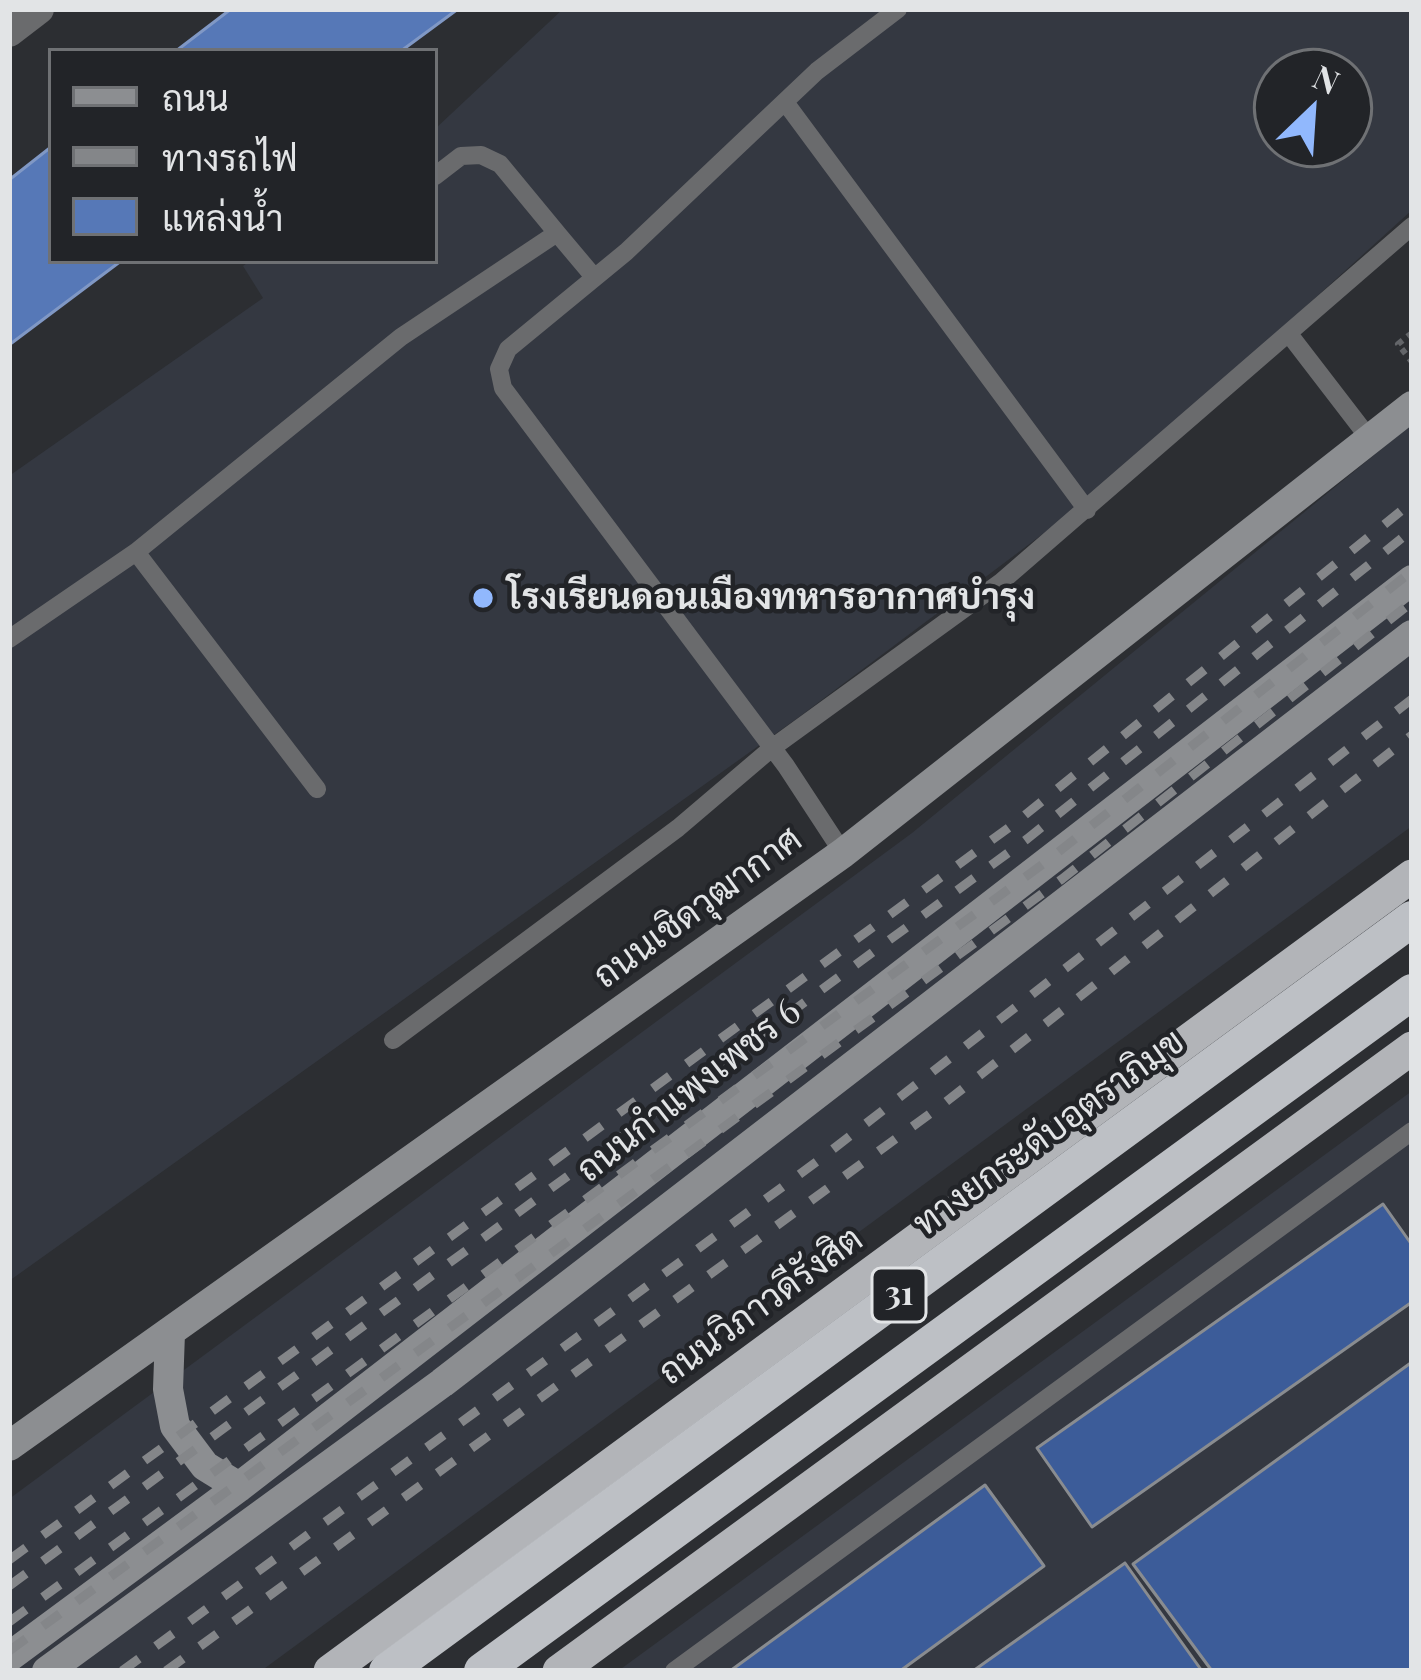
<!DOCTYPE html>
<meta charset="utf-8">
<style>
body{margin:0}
#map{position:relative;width:1421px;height:1680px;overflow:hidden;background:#2c2e32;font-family:"Playfair Display",Sarabun,serif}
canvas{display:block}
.frame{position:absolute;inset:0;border:12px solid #e2e4e6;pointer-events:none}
.legend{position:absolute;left:48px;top:48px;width:390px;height:216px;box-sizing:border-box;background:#222428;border:3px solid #6f7174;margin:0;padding:15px 21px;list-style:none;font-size:36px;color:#e2e4e6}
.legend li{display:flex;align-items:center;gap:24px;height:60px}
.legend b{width:60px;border:3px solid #6f7174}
.north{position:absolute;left:1253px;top:48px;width:120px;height:120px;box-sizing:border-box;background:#222428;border:3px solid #6f7174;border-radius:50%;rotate:25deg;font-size:33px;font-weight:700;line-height:48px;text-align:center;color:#e2e4e6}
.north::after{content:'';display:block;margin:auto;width:42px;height:54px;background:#91b8fd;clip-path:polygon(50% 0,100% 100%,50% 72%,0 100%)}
</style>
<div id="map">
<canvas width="1421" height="1680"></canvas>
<div class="frame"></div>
<ul class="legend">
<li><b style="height:15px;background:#8c8e91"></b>ถนน</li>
<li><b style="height:15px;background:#848689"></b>ทางรถไฟ</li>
<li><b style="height:33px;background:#5678b7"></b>แหล่งน้ำ</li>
</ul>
<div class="north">N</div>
</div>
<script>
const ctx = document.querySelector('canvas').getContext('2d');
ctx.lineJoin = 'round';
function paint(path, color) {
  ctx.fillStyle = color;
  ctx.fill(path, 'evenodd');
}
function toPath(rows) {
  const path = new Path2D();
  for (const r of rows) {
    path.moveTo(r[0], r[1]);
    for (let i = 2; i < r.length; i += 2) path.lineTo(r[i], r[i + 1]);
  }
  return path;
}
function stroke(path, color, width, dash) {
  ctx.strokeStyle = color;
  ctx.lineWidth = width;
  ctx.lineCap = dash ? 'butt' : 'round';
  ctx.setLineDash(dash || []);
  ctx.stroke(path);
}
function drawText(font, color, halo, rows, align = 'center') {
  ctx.font = font + ' "Playfair Display",Sarabun,serif';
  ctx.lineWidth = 9;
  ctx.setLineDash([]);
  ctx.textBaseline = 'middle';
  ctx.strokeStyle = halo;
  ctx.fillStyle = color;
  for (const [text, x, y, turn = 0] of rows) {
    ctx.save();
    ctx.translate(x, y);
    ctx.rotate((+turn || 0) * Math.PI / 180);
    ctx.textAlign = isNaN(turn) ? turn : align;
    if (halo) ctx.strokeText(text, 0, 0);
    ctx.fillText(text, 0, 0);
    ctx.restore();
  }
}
paint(toPath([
 [563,9,1412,9,1412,210,1116,479,799,717,9,1281,9,476,263,298,243,266,250,261,435,261,435,129],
 [1277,72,1349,72,1349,144,1277,144],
 [1412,424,1412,826,261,1671,9,1671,9,1499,912,833],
 [1412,1091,1412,1671,618,1671]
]), '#343841');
const water = toPath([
 [231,9,458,9,401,51,176,51,231,9],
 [51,147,51,261,121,261,9,345,9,180,51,147]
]);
paint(water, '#5678b7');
stroke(water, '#8098c5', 3);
const building = toPath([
 [1383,1204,1412,1245,1412,1302,1092,1527,1037,1448,1383,1204],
 [1412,1362,1412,1671,1212,1671,1133,1564,1412,1362],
 [985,1485,1044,1566,900,1671,730,1671,985,1485],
 [1125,1563,1202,1671,973,1671,1125,1563]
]);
paint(building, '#3c5c99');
stroke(building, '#898c90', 3);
stroke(toPath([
 [1412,333,1398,344,1412,362]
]), '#636569', 6, [6, 6]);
stroke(toPath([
 [785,102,1087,510],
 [435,176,461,156,481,155,500,164,557,233],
 [1289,334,1372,442],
 [136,552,317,789],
 [9,639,136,552,401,337,557,233,594,277],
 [843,853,786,766,503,388,499,369,508,349,626,252,817,71,898,9],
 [393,1040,678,828,772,748,1001,582,1412,226],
 [674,1671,1412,1131]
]), '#6a6b6d', 18);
stroke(toPath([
 [9,32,39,9]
]), '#6a6b6d', 30);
stroke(toPath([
 [170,1333,168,1389,175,1426,205,1466,239,1487],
 [9,1446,843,853,1412,406],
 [9,1657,239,1487,1412,580],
 [47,1671,442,1383,1412,635]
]), '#8c8e91', 30);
stroke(toPath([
 [330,1671,1412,876],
 [559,1671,1412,1048]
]), '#b2b4b8', 33);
stroke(toPath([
 [387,1671,1412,919],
 [482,1671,1412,992]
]), '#bdc0c5', 36);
stroke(toPath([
 [9,1560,1015,823,1412,502],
 [9,1586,1027,839,1412,530],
 [9,1622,1047,861,1412,571],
 [9,1651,1062,879,1412,602],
 [122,1671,819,1160,1412,699],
 [166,1671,942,1105,1412,735]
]), '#848689', 9, [21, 21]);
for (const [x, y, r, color] of [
 [483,598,12,"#91b8fd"]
]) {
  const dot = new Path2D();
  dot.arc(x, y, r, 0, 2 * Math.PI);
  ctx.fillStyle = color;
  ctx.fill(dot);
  stroke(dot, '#222428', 4.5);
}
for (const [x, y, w] of [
 [899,1295,54]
]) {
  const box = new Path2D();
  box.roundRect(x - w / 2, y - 27, w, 54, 9);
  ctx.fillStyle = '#222428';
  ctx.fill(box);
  stroke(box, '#e2e4e6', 3);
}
drawText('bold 33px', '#e2e4e6', null, [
 ["31",899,1295]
]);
drawText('bold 36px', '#e2e4e6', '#222428', [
 ["โรงเรียนดอนเมืองทหารอากาศบำรุง",507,598]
], 'left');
drawText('36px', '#e2e4e6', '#222428', [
 ["ถนนเชิดวุฒากาศ",698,908,-36],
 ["ถนนกำแพงเพชร 6",689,1091,-38],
 ["ทางยกระดับอุตราภิมุข",1049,1133,-36],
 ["ถนนวิภาวดีรังสิต",761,1306,-36]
]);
</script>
